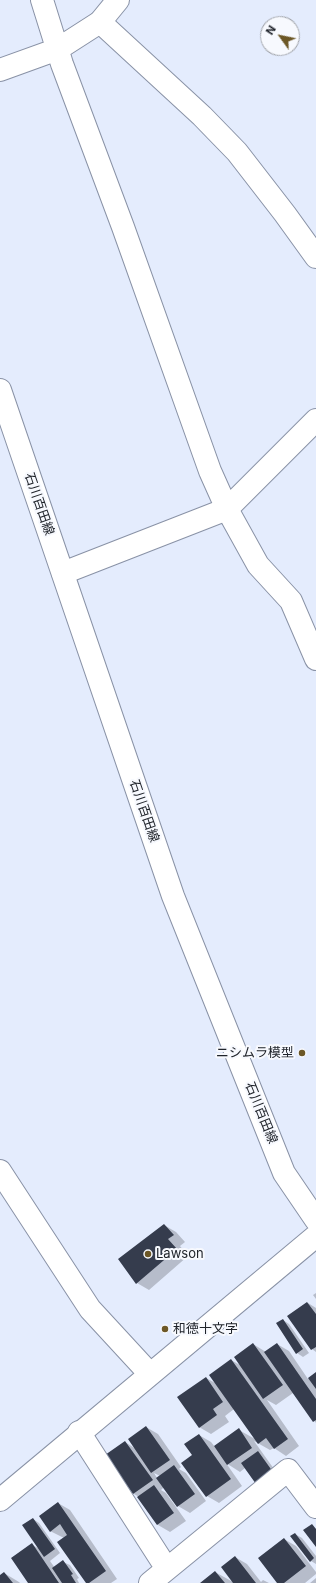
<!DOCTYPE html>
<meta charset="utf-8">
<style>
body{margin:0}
#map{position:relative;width:316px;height:1583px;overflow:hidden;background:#e4ecfd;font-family:Inter,sans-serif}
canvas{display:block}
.north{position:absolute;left:260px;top:16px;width:40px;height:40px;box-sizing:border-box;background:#f7f9fe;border:1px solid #a1a4aa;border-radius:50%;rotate:303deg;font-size:11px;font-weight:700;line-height:16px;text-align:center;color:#20242b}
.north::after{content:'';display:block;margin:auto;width:14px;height:18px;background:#6c5726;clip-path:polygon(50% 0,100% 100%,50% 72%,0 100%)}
</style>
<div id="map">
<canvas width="316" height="1583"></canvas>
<div class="north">N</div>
</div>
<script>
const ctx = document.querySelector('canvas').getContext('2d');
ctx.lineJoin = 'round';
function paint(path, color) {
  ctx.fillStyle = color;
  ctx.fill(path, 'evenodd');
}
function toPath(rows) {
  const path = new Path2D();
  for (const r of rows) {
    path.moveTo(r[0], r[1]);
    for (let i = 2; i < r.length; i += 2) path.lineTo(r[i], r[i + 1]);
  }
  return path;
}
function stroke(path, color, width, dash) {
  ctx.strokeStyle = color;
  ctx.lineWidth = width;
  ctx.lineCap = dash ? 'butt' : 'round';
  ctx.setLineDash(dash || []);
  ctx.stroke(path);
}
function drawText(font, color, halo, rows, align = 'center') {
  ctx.font = font + ' Inter,"Noto Sans JP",sans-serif';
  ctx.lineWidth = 4;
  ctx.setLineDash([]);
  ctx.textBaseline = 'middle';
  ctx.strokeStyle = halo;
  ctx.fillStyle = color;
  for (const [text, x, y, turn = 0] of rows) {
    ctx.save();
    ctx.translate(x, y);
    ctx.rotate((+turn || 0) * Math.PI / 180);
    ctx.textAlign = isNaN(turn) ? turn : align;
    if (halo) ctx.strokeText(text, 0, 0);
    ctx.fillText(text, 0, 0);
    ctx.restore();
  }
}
paint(toPath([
 [164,1225,176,1232,185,1242,180,1246,188,1256,149,1290,137,1283,119,1259],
 [316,1293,316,1299,313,1295],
 [308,1303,316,1308,316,1352,312,1349],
 [283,1320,289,1324,309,1353,303,1357,297,1353,277,1324],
 [253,1344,266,1352,277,1344,289,1351,308,1379,316,1373,316,1423,293,1393,276,1405,267,1400,299,1446,286,1456,274,1448,270,1450,254,1441,279,1476,245,1468,240,1472,226,1463,242,1486,219,1503,207,1496,193,1456,199,1435,211,1442,215,1447,239,1430,255,1439,234,1409,225,1416,229,1422,211,1434,199,1427,206,1378,217,1384,231,1360,240,1365],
 [146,1427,158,1434,181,1467,179,1469,186,1473,206,1501,190,1513,178,1506,164,1487,161,1490,166,1493,186,1521,170,1532,158,1525,139,1497,134,1494,107,1455,125,1442,136,1449],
 [154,1473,160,1476,157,1478],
 [58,1503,70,1510,117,1579,111,1583,87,1583,64,1538,50,1531],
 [33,1519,39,1523,60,1553,50,1561,55,1568,63,1562,70,1565,79,1578,77,1579,79,1583,29,1583,32,1545,40,1549],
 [295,1534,302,1538,316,1556,316,1564,311,1561],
 [284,1539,296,1546,316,1572,316,1574,305,1583,278,1583],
 [235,1557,247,1564,261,1582,263,1580,269,1583,201,1583,215,1572,233,1582],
 [4,1573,19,1582,20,1583,0,1583,0,1576],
 [316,1578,316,1583,310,1583]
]), '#0003');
paint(toPath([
 [164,1224,174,1235,168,1239,177,1249,136,1284,118,1259],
 [307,1302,316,1314,316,1347,311,1350,287,1316],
 [283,1319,303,1349,296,1354,276,1323],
 [253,1343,283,1385,263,1399,234,1357],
 [277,1343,316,1399,316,1420,313,1422,264,1352],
 [231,1359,288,1439,274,1449,266,1438,258,1444,209,1375],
 [316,1372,316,1389,308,1378],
 [206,1377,223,1402,213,1409,217,1415,199,1428,177,1397],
 [146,1426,170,1460,151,1473,128,1439],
 [239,1428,252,1448,227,1465,214,1446],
 [199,1434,231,1479,206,1497,181,1463,192,1455,184,1444],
 [125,1441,153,1480,133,1494,105,1455],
 [258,1451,273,1472,256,1484,241,1463],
 [174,1465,195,1494,177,1507,156,1478],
 [154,1485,174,1513,157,1525,137,1497],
 [58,1502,106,1571,89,1583,86,1583,57,1542,67,1535,60,1524,50,1532,39,1516],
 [33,1518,55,1549,44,1557,22,1525],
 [312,1524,316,1529,316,1547,303,1530],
 [295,1533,314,1558,310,1562,290,1536],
 [284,1538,306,1566,284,1583,277,1583,258,1558],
 [32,1543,59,1583,28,1583,11,1558],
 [235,1556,256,1583,233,1583,221,1567],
 [63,1560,73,1574,71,1575,76,1583,62,1583,52,1568],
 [215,1571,225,1583,200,1583],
 [4,1572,13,1583,0,1583,0,1575]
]), '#353c4d');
const street = toPath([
 [42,0,62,64,123,227,210,471,227,509,258,565,291,601,316,659],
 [0,70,58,49,100,22,118,0],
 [63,573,227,509,316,420],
 [0,1171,90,1309,149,1373],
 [79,1432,167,1569],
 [150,1583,288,1470,316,1507]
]);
const secondary = toPath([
 [100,22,202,116,237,152,285,214,316,257],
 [0,390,173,896,284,1173,316,1220],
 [0,1500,316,1236]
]);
stroke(street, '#8992a6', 24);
stroke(secondary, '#8992a6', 24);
stroke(street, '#fff', 22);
stroke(secondary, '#fff', 22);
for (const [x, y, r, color] of [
 [302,1053,4,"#6c5726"],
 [148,1254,4,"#6c5726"],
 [165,1329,4,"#6c5726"]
]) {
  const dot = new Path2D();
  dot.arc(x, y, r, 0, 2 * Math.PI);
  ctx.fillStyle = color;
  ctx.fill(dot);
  stroke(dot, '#f7f9fe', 1.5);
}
drawText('13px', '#20242b', '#f7f9fe', [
 ["石川百田線",39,504,71],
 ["石川百田線",144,811,71],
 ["石川百田線",261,1113,68]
]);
drawText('13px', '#20242b', '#f7f9fe', [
 ["ニシムラ模型",294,1053,"right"],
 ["Lawson",156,1254],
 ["和徳十文字",173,1329]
], 'left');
</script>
